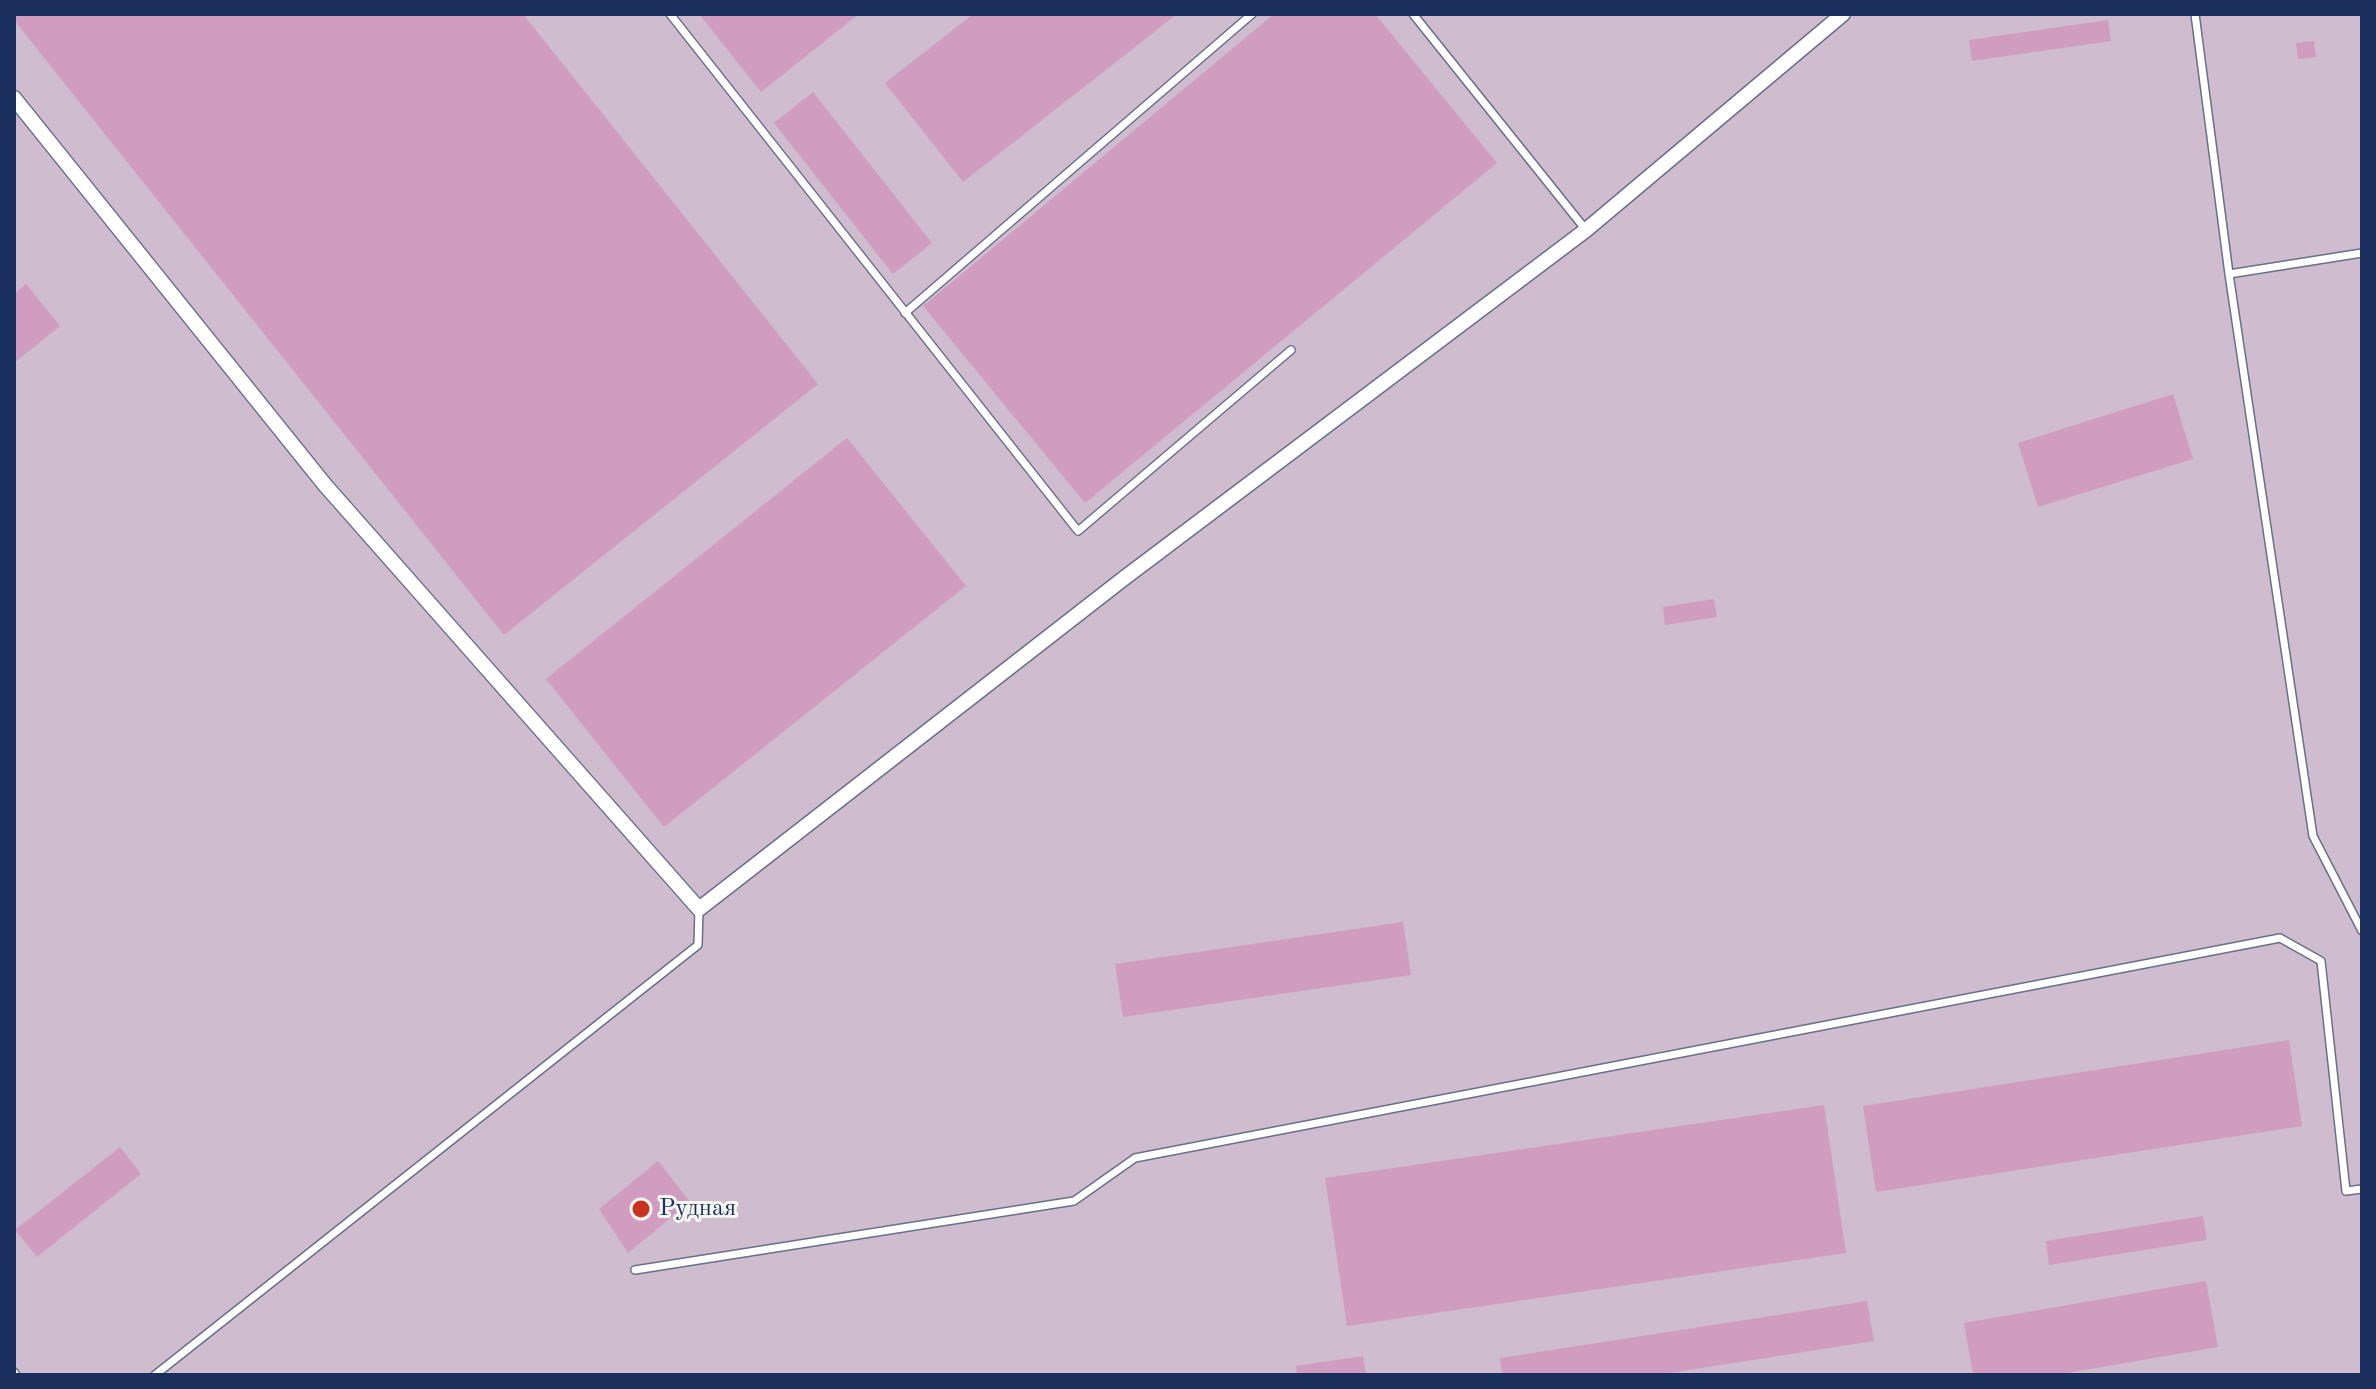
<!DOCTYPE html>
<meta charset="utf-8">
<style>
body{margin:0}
#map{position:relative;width:2376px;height:1389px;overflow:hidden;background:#f5e9d9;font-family:"Old Standard TT",serif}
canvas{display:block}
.frame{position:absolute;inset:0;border:16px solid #1b2f5e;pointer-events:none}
</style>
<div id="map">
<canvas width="2376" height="1389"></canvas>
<div class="frame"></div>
</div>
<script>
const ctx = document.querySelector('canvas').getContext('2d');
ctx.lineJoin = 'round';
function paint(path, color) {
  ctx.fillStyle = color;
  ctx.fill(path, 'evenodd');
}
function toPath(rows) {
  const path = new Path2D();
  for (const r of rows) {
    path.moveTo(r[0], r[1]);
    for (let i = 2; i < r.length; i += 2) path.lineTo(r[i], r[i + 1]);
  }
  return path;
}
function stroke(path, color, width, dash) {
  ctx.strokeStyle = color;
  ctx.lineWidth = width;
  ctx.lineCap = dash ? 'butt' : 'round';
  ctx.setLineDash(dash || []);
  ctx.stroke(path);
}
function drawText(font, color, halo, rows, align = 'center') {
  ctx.font = font + ' "Old Standard TT",serif';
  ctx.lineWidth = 6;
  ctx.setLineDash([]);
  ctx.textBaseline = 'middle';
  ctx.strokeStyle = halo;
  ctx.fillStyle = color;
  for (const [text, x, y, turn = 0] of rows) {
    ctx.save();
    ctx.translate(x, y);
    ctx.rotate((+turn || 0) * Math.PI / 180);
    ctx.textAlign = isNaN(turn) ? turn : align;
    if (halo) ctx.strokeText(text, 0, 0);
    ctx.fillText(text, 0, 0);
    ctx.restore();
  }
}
paint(toPath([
 [14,14,2362,14,2362,1375,14,1375]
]), '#cfbdcf');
paint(toPath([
 [14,14,523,14,818,384,504,635,14,20],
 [699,14,859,14,761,92],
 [973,14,1177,14,963,182,885,83],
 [1274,14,1375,14,1497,163,1085,503,923,306],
 [2108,20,2111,41,1972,61,1969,40],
 [2314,41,2316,57,2298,59,2296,43],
 [813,92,932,243,893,274,774,123],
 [26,284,60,326,14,363,14,294],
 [2173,394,2193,459,2038,507,2018,443],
 [847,438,966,586,664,827,546,679],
 [1714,599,1717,617,1665,625,1663,607],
 [1403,922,1411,975,1123,1017,1115,964],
 [2289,1040,2302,1126,1876,1192,1863,1106],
 [1824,1105,1846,1253,1347,1326,1325,1178],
 [120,1147,141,1174,37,1257,15,1230],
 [658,1161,690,1202,628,1253,599,1209],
 [2203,1216,2207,1240,2049,1265,2046,1241],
 [2206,1281,2218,1347,2056,1375,1973,1375,1964,1323],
 [1867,1301,1874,1341,1657,1375,1502,1375,1500,1358],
 [1363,1356,1366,1375,1297,1375,1296,1366]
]), '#d09cc0');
const lane = toPath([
 [670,14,1078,531,1291,350],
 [1413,14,1586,230],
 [2195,14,2229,274,2313,836,2362,931],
 [2229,274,2362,253],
 [905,313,1252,14],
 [635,1270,1074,1201,1135,1158,2280,938,2321,961,2346,1191,2362,1189],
 [14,1372,16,1375],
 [155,1375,698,945,699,909]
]);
const street = toPath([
 [14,98,325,485,699,909,1123,579,1586,230,1843,14]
]);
stroke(lane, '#677089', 10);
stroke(street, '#677089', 17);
stroke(lane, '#fff', 7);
stroke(street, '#fff', 14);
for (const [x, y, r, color] of [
 [641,1209,10,"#c8321e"]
]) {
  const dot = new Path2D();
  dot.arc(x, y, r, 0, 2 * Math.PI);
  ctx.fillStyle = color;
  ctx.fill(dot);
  stroke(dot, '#f6f6f2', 3);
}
drawText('24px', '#1b2f5e', '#f6f6f2', [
 ["Рудная",659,1209]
], 'left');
</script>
